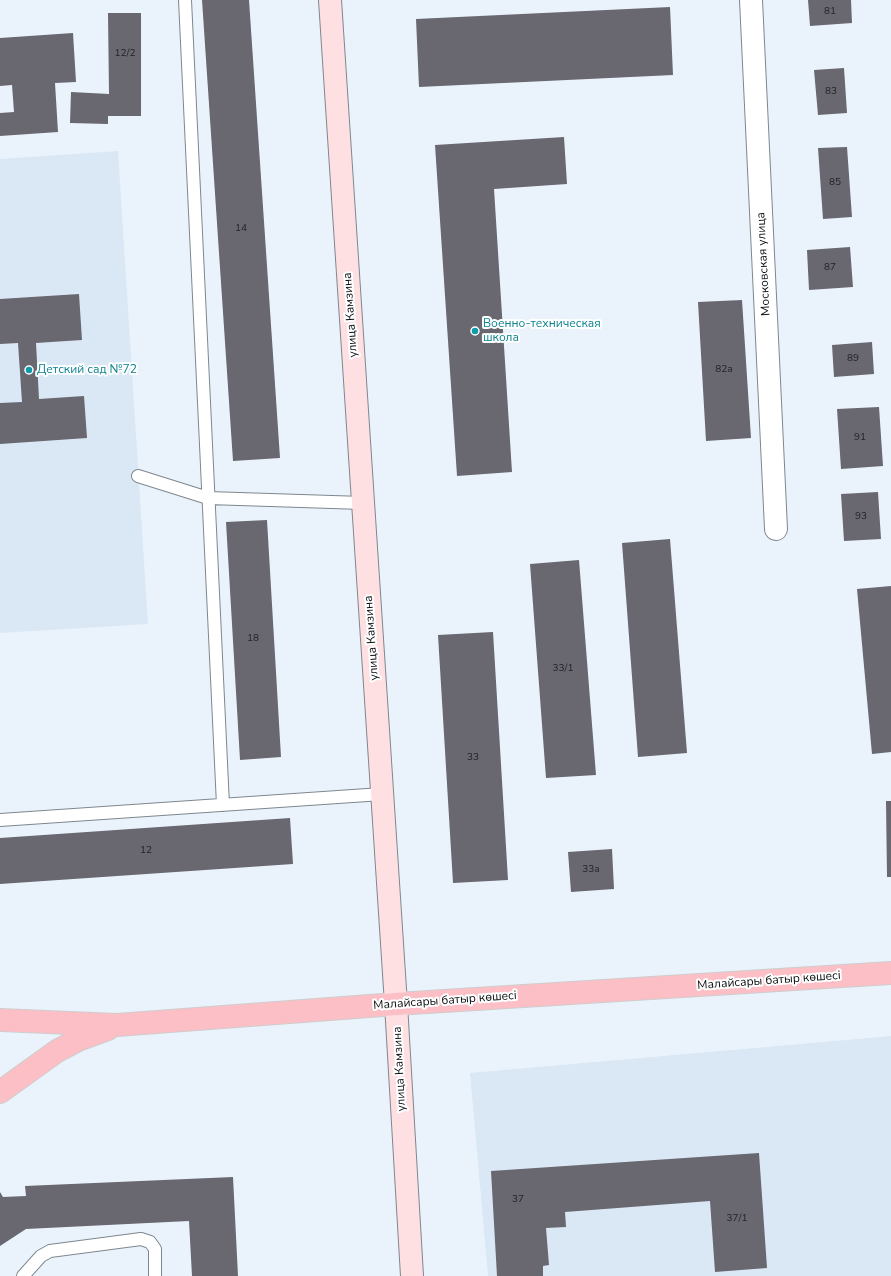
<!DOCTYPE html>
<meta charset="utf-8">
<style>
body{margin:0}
canvas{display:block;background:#eaf3fb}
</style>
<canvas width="891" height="1276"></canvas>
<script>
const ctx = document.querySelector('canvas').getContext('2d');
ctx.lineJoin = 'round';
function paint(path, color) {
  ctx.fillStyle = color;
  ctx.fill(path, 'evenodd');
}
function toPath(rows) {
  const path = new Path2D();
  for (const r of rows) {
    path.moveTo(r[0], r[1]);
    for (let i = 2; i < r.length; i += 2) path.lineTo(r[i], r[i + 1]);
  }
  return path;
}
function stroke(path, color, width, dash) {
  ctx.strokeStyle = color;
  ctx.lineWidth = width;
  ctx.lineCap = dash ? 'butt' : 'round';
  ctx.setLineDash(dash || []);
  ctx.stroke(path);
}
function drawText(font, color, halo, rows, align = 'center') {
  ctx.font = font + ' "Nunito Sans",sans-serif';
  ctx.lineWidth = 4;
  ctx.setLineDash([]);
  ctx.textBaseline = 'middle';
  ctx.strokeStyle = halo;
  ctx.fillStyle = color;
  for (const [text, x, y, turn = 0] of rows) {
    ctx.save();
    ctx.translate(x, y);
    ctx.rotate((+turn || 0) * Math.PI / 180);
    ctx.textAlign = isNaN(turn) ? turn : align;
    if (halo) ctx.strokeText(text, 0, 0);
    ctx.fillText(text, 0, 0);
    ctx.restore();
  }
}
paint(toPath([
 [118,151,148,624,0,633,0,159],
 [891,1036,891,1276,488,1276,470,1073]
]), '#dae8f5');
paint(toPath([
 [202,0,249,0,280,458,233,461],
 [808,0,851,0,852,23,810,26],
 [670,7,673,75,419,87,416,19],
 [108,13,141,13,141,116,108,116,108,124,70,123,71,92,109,94],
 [73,33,76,82,55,83,58,132,0,136,0,113,14,112,12,85,0,86,0,38],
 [844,68,847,113,818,115,814,70],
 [564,137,567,184,494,189,512,472,457,476,435,145],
 [847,147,852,217,823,219,818,148],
 [850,247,853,287,809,290,807,250],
 [79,294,82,340,36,343,39,399,84,396,87,438,0,444,0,403,22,402,18,343,0,344,0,299],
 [742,300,751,438,706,441,698,302],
 [872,342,874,374,834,377,832,345],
 [879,407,883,466,841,469,837,409],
 [878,492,881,539,844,541,841,494],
 [267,520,281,757,240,760,226,522],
 [670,539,687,753,638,757,622,543],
 [579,560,596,775,546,778,530,564],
 [891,586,891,752,872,754,857,589],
 [493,632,508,880,453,883,438,635],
 [886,801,891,801,891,877,887,877],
 [290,818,293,864,0,884,0,838],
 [612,849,614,889,571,892,568,852],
 [759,1153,767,1268,715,1272,710,1201,565,1212,566,1227,546,1228,549,1265,543,1266,543,1276,497,1276,491,1171],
 [233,1177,238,1276,192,1276,189,1221,26,1229,0,1246,0,1192,3,1197,26,1196,25,1186]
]), '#696770');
const service = toPath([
 [185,0,223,805],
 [138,476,208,498,363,503],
 [0,820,382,794],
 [23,1276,41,1256,50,1251,141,1239,150,1242,155,1249,155,1276]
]);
const minor = toPath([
 [751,0,776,529]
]);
const secondary = toPath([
 [330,0,396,1004,412,1276]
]);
const primary = toPath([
 [0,1020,117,1025,396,1004,891,973],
 [0,1092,57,1051,78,1040,108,1029]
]);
stroke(service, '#7f878e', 14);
stroke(minor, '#7f878e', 24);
stroke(secondary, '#7f878e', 24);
stroke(primary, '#cececf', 24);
stroke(service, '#fff', 12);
stroke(minor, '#fff', 22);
stroke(secondary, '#fedfe2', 22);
stroke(primary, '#fcbfc6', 22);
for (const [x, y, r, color] of [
 [475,331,4,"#0f9aa8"],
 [29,370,4,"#0f9aa8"]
]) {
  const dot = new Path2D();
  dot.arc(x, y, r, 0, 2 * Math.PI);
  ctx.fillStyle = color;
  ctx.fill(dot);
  stroke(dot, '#fff', 1.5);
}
drawText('10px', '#212326', null, [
 ["81",830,12],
 ["12/2",125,54],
 ["83",831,92],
 ["85",835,183],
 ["14",241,229],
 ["87",830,268],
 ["89",853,359],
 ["82а",724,370],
 ["91",860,438],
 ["93",861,517],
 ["18",253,639],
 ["33/1",563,669],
 ["33",473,758],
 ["12",146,851],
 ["33а",591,870],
 ["37",518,1200],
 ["37/1",737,1219]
]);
drawText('12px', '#090c0e', '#fff', [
 ["Московская улица",764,264,-93],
 ["улица Камзина",351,315,-94],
 ["улица Камзина",372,638,-94],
 ["Малайсары батыр көшесі",769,981,-4],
 ["Малайсары батыр көшесі",445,1001,-4],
 ["улица Камзина",400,1069,-93]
]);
drawText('12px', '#0d838f', '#fff', [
 ["Военно-техническая",483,324],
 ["школа",483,338],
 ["Детский сад №72",37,370]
], 'left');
</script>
